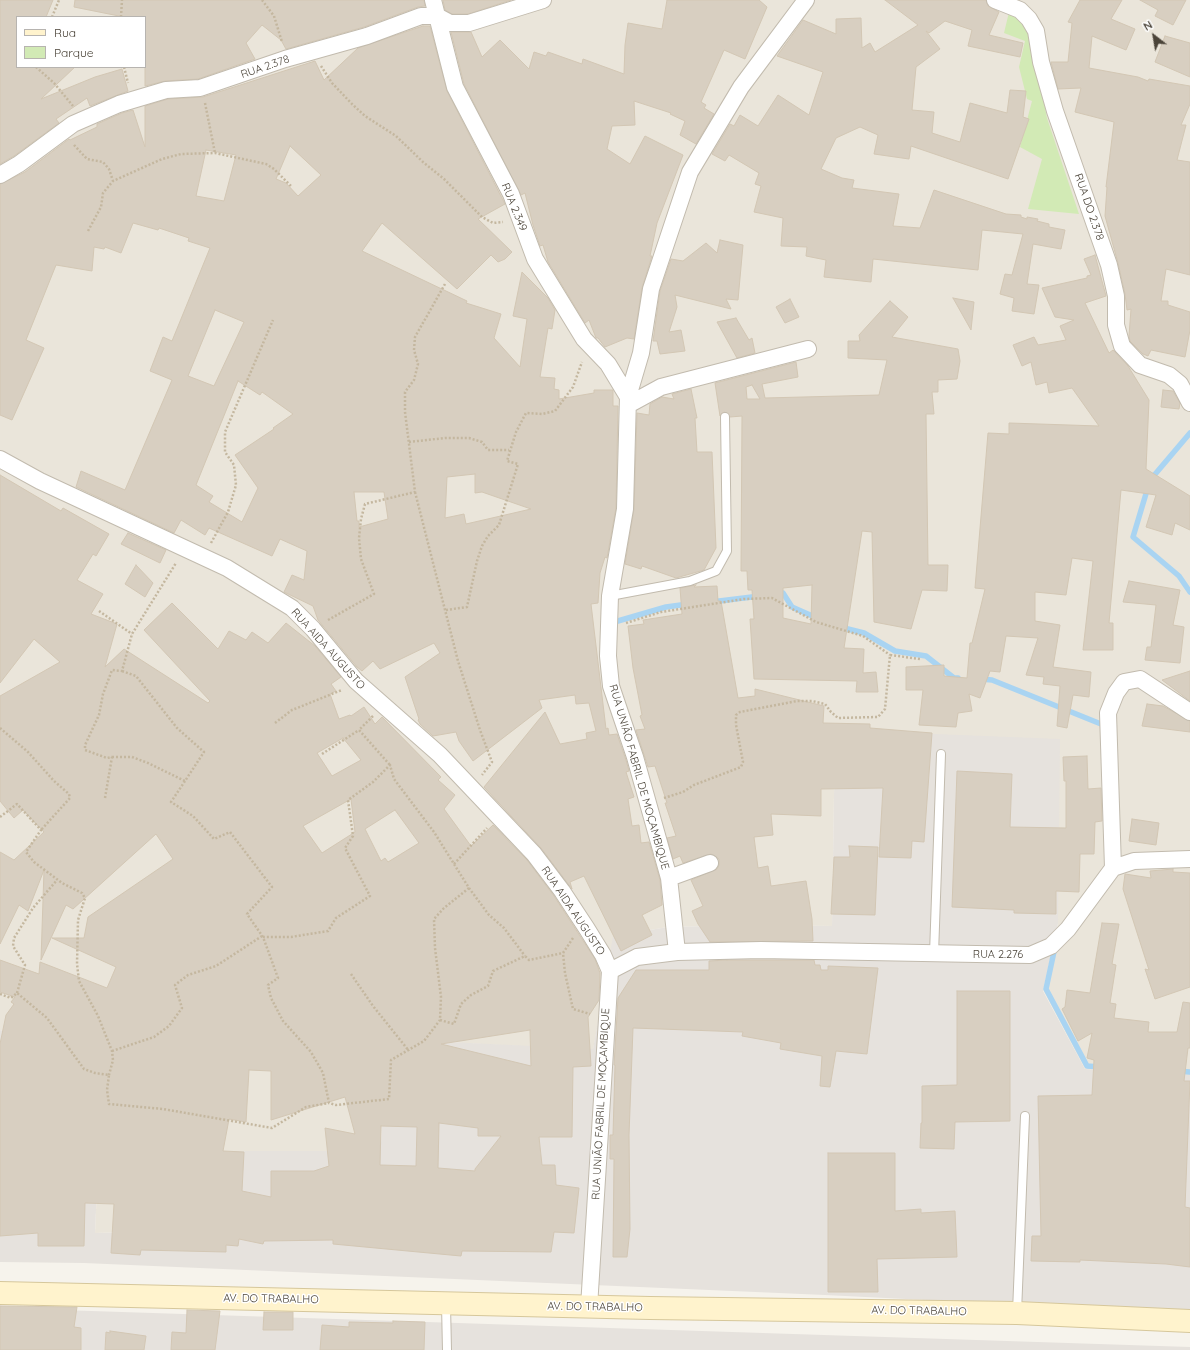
<!DOCTYPE html>
<meta charset="utf-8">
<style>
body{margin:0}
#map{position:relative;width:1190px;height:1350px;overflow:hidden;background:#f6f3ec;font-family:Quicksand,sans-serif}
canvas{display:block}
.legend{position:absolute;left:16px;top:16px;width:130px;height:52px;box-sizing:border-box;background:#fff;border:1px solid #b7b4b0;margin:0;padding:5px 7px;list-style:none;font-size:12px;color:#4b4439}
.legend li{display:flex;align-items:center;gap:8px;height:20px}
.legend b{width:20px;border:1px solid #b7b4b0}
.north{position:absolute;left:1134px;top:16px;width:40px;height:40px;-webkit-text-stroke:3px #fff;paint-order:stroke;rotate:329deg;font-size:11px;font-weight:700;line-height:16px;text-align:center;color:#4b4439}
.north::after{content:'';display:block;margin:auto;width:14px;height:18px;background:#4b4439;clip-path:polygon(50% 0,100% 100%,50% 72%,0 100%)}
</style>
<div id="map">
<canvas width="1190" height="1350"></canvas>
<ul class="legend">
<li><b style="height:5px;background:#fff3cd"></b>Rua</li>
<li><b style="height:11px;background:#d2eab5"></b>Parque</li>
</ul>
<div class="north">N</div>
</div>
<script>
const ctx = document.querySelector('canvas').getContext('2d');
ctx.lineJoin = 'round';
function paint(path, color) {
  ctx.fillStyle = color;
  ctx.fill(path, 'evenodd');
}
function toPath(rows) {
  const path = new Path2D();
  for (const r of rows) {
    path.moveTo(r[0], r[1]);
    for (let i = 2; i < r.length; i += 2) path.lineTo(r[i], r[i + 1]);
  }
  return path;
}
function stroke(path, color, width, dash) {
  ctx.strokeStyle = color;
  ctx.lineWidth = width;
  ctx.lineCap = dash ? 'butt' : 'round';
  ctx.setLineDash(dash || []);
  ctx.stroke(path);
}
function drawText(font, color, halo, rows, align = 'center') {
  ctx.font = font + ' Quicksand,sans-serif';
  ctx.lineWidth = 3;
  ctx.setLineDash([]);
  ctx.textBaseline = 'middle';
  ctx.strokeStyle = halo;
  ctx.fillStyle = color;
  for (const [text, x, y, turn = 0] of rows) {
    ctx.save();
    ctx.translate(x, y);
    ctx.rotate((+turn || 0) * Math.PI / 180);
    ctx.textAlign = isNaN(turn) ? turn : align;
    if (halo) ctx.strokeText(text, 0, 0);
    ctx.fillText(text, 0, 0);
    ctx.restore();
  }
}
paint(toPath([
 [0,0,1190,0,1190,1074,1085,1069,1043,990,1058,923,835,731,832,926,751,925,668,927,614,936,593,1050,388,1039,381,1142,343,1151,167,1231,95,1233,102,1071,0,1030],
 [17,17,145,17,145,67,17,67]
]), '#eae5da');
paint(toPath([
 [835,730,1060,739,1058,923,1043,991,1085,1069,1190,1074,1190,1313,825,1295,84,1263,0,1262,0,1030,102,1071,95,1233,167,1231,174,1151,343,1151,381,1142,388,1039,593,1049,613,936,668,927,751,925,832,926],
 [0,1308,1190,1347,1190,1350,0,1350]
]), '#e6e2dd');
paint(toPath([
 [1010,8,1028,19,1047,118,1079,214,1028,209,1042,159,1020,147,1032,101,1027,99,1019,67,1025,41,1004,33]
]), '#d2eab5');
stroke(toPath([
 [1151,479,1190,433],
 [1148,487,1133,537,1179,576,1190,592],
 [776,594,783,593,792,607,817,618],
 [711,602,760,596],
 [611,623,666,607,688,604],
 [840,627,864,633,895,651,926,656,954,678,958,678],
 [981,679,992,680,1101,724],
 [1055,947,1046,989,1087,1066,1100,1067],
 [1178,1071,1190,1072]
]), '#a9d4f2', 5.5);
const building = toPath([
 [0,0,53,0,46,17,17,17,17,67,75,67,41,99,95,77,122,69,128,91,90,106,87,98,56,119,59,123,14,156,0,164,0,0],
 [75,0,424,0,425,6,418,7,364,27,286,49,281,40,262,25,246,43,255,59,198,79,165,81,145,86,145,17,124,17,74,7,75,0],
 [443,0,511,0,468,14,452,14,445,10,443,0],
 [667,0,759,0,767,7,745,59,724,50,701,102,706,105,704,108,714,114,696,144,680,135,685,121,670,114,671,113,634,101,635,125,612,126,607,149,630,164,645,136,683,155,657,223,650,256,652,256,642,288,634,339,627,338,605,347,598,338,596,338,589,320,585,323,548,262,543,245,540,246,533,225,525,193,521,195,464,84,451,32,471,32,482,57,500,40,529,69,534,52,546,56,548,52,582,64,583,59,624,74,625,45,628,23,662,29,667,0],
 [885,0,986,0,988,6,999,12,989,35,1023,43,1020,57,968,46,972,30,945,21,929,33,926,31,940,49,916,67,912,110,934,112,932,133,960,142,970,103,1007,113,1010,90,1026,91,1023,117,1029,119,1008,179,911,146,909,159,874,154,878,135,860,127,836,138,821,169,842,178,854,180,852,188,899,194,893,226,920,228,934,190,1006,214,1021,215,1021,217,1027,219,1027,217,1038,219,1037,221,1049,224,1049,227,1065,230,1061,249,1033,244,1027,284,1039,285,1034,314,1012,311,1014,298,1000,294,1005,274,1012,275,1023,234,982,230,978,270,873,259,871,282,824,277,826,260,806,256,807,247,781,246,783,218,754,212,761,186,755,184,759,173,729,155,725,161,712,154,730,124,734,126,740,115,758,126,778,95,809,115,823,72,777,56,803,20,836,34,836,19,861,18,862,48,870,43,875,52,918,25,885,0],
 [1080,0,1122,0,1111,19,1135,29,1126,50,1092,36,1089,68,1138,77,1148,81,1149,79,1190,86,1190,104,1181,125,1186,125,1177,160,1190,162,1190,275,1166,269,1161,301,1168,301,1168,305,1190,312,1190,330,1185,357,1151,350,1148,356,1143,354,1130,341,1129,336,1131,309,1127,310,1125,294,1118,263,1105,216,1107,187,1106,187,1114,122,1075,112,1081,88,1058,89,1051,62,1068,62,1072,23,1068,22,1080,0],
 [1140,0,1186,0,1173,25,1155,16,1158,10,1140,0],
 [423,26,430,26,447,91,505,204,478,219,512,252,505,259,498,262,491,255,457,289,382,223,362,251,467,301,466,303,501,314,494,338,520,367,527,319,513,316,522,272,548,298,555,310,552,329,548,328,540,377,555,378,554,389,559,390,559,399,594,393,594,390,613,390,613,406,618,406,616,508,607,558,605,557,600,573,598,603,591,604,606,729,608,728,609,735,617,734,626,760,629,771,626,772,634,797,628,799,632,826,639,825,641,843,649,842,660,880,662,905,642,915,652,935,621,951,584,876,570,882,572,889,541,848,484,787,545,712,560,744,587,739,586,733,596,731,589,703,576,704,575,695,539,700,542,708,473,761,459,741,456,732,433,736,420,724,418,720,419,719,405,677,440,653,434,643,380,669,373,661,362,671,357,667,318,620,313,606,284,592,292,575,304,580,307,551,280,539,272,556,209,528,205,535,181,520,174,533,76,487,81,471,125,490,172,380,150,371,163,337,172,341,210,248,188,241,189,238,159,228,158,230,133,223,121,253,105,247,104,249,94,247,92,271,56,265,26,340,44,348,12,420,0,415,0,184,25,172,69,139,70,140,97,127,97,124,122,113,133,110,145,147,145,106,168,99,203,97,315,61,324,80,358,48,423,26],
 [290,146,321,175,298,196,286,183,276,179,290,146],
 [206,150,236,155,224,201,196,196,206,150],
 [215,310,244,322,214,386,188,376,215,310],
 [238,381,260,395,262,392,293,414,273,428,274,429,235,455,258,488,242,522,209,502,213,496,196,485,238,381],
 [475,474,475,493,482,492,531,509,466,524,464,514,445,518,447,477,475,474],
 [354,492,384,492,388,519,359,527,359,521,357,521,354,492],
 [1165,36,1190,43,1190,77,1155,62,1165,36],
 [720,240,743,245,738,300,726,299,731,309,675,295,677,307,669,332,681,330,685,351,660,354,657,341,653,341,660,291,671,259,683,261,706,243,717,253,720,240],
 [1095,255,1106,296,1085,303,1109,353,1113,350,1128,366,1149,400,1146,469,1190,496,1190,530,1175,523,1172,535,1146,527,1156,495,1121,490,1109,623,1113,623,1113,650,1083,650,1093,561,1072,558,1066,595,1035,592,1035,621,1060,625,1053,667,1091,672,1089,697,1073,695,1067,728,1057,726,1060,686,1043,684,1044,677,1026,675,1038,638,1006,636,1000,672,990,671,980,698,969,694,972,711,958,713,956,727,919,725,923,690,906,690,906,667,944,665,944,676,967,678,970,643,972,643,985,589,975,588,988,433,1009,434,1009,423,1099,426,1072,388,1049,393,1047,382,1036,385,1031,362,1022,366,1013,345,1034,337,1038,345,1066,340,1060,326,1074,320,1055,317,1042,288,1087,278,1087,276,1091,275,1084,259,1095,255],
 [953,298,974,302,971,330,953,298],
 [790,299,799,317,785,323,776,307,790,299],
 [890,301,908,317,892,337,958,349,960,361,957,379,938,380,938,392,932,392,934,414,926,414,928,565,948,565,947,591,922,590,911,629,874,622,872,532,862,531,844,648,864,649,863,673,876,672,878,692,856,692,857,681,754,679,750,619,754,619,752,590,748,590,747,571,741,571,742,416,730,417,725,412,722,413,720,416,715,383,796,362,798,377,762,384,765,398,879,395,887,360,848,358,848,341,860,341,859,335,890,301],
 [752,385,760,399,747,399,746,387,752,385],
 [812,585,811,624,783,618,783,588,812,585],
 [736,318,749,340,752,338,755,353,737,358,717,322,736,318],
 [691,389,697,418,695,418,697,452,712,452,716,548,704,570,676,578,642,566,641,569,625,564,634,509,637,413,649,415,650,404,662,397,674,399,672,394,691,389],
 [1163,390,1173,391,1180,403,1179,409,1161,407,1163,390],
 [0,475,61,511,63,508,109,534,96,556,93,554,77,580,103,594,91,614,117,624,105,667,124,649,208,703,210,701,144,630,172,603,218,649,229,631,246,640,252,632,268,643,286,623,315,646,341,677,331,684,336,691,330,694,339,719,350,715,351,716,364,707,375,724,382,717,441,777,438,780,455,795,444,809,471,846,493,825,527,860,554,896,595,959,600,973,599,1000,588,1017,591,1066,573,1067,572,1137,539,1137,542,1165,555,1165,556,1185,579,1188,574,1233,554,1232,551,1252,462,1251,461,1256,333,1244,333,1240,264,1241,263,1244,239,1239,238,1246,226,1245,226,1252,141,1250,140,1255,111,1253,114,1204,85,1203,84,1246,38,1246,38,1233,0,1236,0,1044,6,1015,14,1004,11,1002,15,997,0,992,0,960,39,974,40,962,107,988,116,967,52,938,84,938,88,917,173,859,156,834,73,909,66,905,41,960,44,870,28,911,19,905,0,944,0,852,14,860,44,832,23,810,14,818,0,801,0,696,60,662,34,639,0,683,0,475],
 [343,738,361,760,332,776,317,753,343,738],
 [351,799,355,832,322,853,303,826,351,799],
 [395,810,419,843,388,862,385,858,381,861,365,829,395,810],
 [530,1030,531,1066,441,1044,530,1030],
 [249,1070,271,1071,271,1120,345,1097,355,1134,325,1128,329,1166,314,1171,271,1171,271,1197,242,1191,244,1152,223,1151,229,1119,246,1122,249,1070],
 [439,1123,478,1128,478,1136,501,1136,475,1169,475,1171,438,1168,439,1123],
 [381,1126,417,1127,416,1166,380,1165,381,1126],
 [128,533,166,550,160,563,121,544,128,533],
 [136,565,153,583,145,597,125,584,136,565],
 [1129,581,1180,590,1173,625,1184,627,1180,663,1145,660,1147,647,1151,647,1156,605,1123,602,1129,581],
 [696,585,694,587,717,586,718,601,721,601,738,698,755,696,755,689,824,706,823,723,870,724,870,728,932,733,924,842,912,841,911,858,879,857,883,788,821,789,821,816,771,814,773,835,754,837,758,868,768,866,771,886,806,881,812,919,813,941,710,942,698,924,692,911,703,906,691,880,717,869,719,865,719,859,711,854,683,863,680,856,673,859,667,838,676,836,665,803,667,803,655,766,648,767,636,730,645,729,640,716,642,715,633,668,628,626,644,624,643,620,682,614,680,588,696,585],
 [1190,671,1190,701,1162,680,1190,671],
 [1147,704,1163,706,1190,721,1190,732,1142,726,1147,704],
 [1087,756,1088,789,1101,788,1102,821,1095,822,1094,854,1080,854,1079,892,1056,891,1056,914,1014,913,1014,910,952,907,957,771,1012,774,1010,827,1066,828,1066,781,1064,781,1063,757,1087,756],
 [1132,819,1159,823,1156,845,1129,841,1132,819],
 [849,846,878,847,875,915,831,914,834,857,850,857,849,846],
 [1173,869,1173,872,1190,873,1190,987,1155,999,1145,969,1149,970,1123,889,1125,874,1151,878,1150,871,1173,869],
 [1102,923,1119,924,1112,964,1116,965,1110,1003,1116,1004,1114,1018,1149,1022,1148,1032,1177,1032,1183,1002,1190,1003,1190,1048,1188,1048,1184,1081,1190,1081,1185,1207,1190,1208,1190,1267,1166,1264,1080,1260,1080,1262,1031,1261,1032,1236,1041,1236,1038,1096,1092,1095,1094,1060,1087,1058,1092,1033,1078,1041,1062,1009,1065,1007,1067,990,1090,993,1102,923],
 [727,960,814,960,815,965,820,965,821,970,828,970,828,966,878,968,867,1054,836,1051,830,1087,820,1086,822,1056,780,1049,781,1043,742,1036,743,1032,633,1028,629,1135,630,1229,627,1257,613,1257,614,1159,610,1159,610,1135,613,1135,615,1065,614,1065,618,998,636,970,709,970,709,961,727,960],
 [957,991,1010,991,1010,1121,955,1122,954,1149,920,1148,921,1123,922,1123,922,1086,957,1085,957,991],
 [828,1153,895,1153,895,1211,921,1209,921,1213,955,1211,957,1257,877,1259,878,1292,828,1292,828,1153],
 [0,1306,77,1307,74,1327,81,1328,81,1350,0,1350,0,1306],
 [187,1310,220,1311,215,1350,171,1350,172,1332,186,1333,187,1310],
 [264,1312,293,1312,293,1330,263,1330,264,1312],
 [393,1321,425,1322,424,1350,320,1350,322,1325,349,1327,349,1322,393,1323,393,1321],
 [110,1331,146,1336,144,1350,105,1350,106,1332,110,1333,110,1331]
]);
paint(building, '#d8cfc1');
stroke(building, '#d3c7b4', 1);
const lane = toPath([
 [610,596,690,581,716,571,727,551,725,417],
 [934,954,941,754],
 [446,1305,447,1350],
 [1017,1312,1025,1116]
]);
const street = toPath([
 [433,0,455,87,511,194,535,259,584,339,608,364,628,397],
 [995,0,1020,10,1029,19,1036,31,1041,62,1055,111,1109,265,1116,296,1116,325,1122,346,1140,365,1169,375,1180,384,1190,403],
 [0,175,19,164,73,124,119,104,166,90,200,88,285,59,367,36,421,16,437,16,450,23,469,23,543,0],
 [628,405,661,387,808,349],
 [0,459,40,481,227,568,292,608,313,629,356,681,440,755,534,854,562,891,587,929,603,955,610,971],
 [1113,868,1134,861,1190,859],
 [669,878,710,863],
 [677,952,669,878,635,757,611,686,608,656,610,596,625,509,628,397,641,353,651,289,690,172,741,87,806,0],
 [589,1307,610,971,637,957,677,952,761,950,1030,955,1051,946,1068,929,1113,868,1108,713,1116,693,1124,682,1140,679,1190,712]
]);
const secondary = toPath([
 [0,1293,650,1308,1017,1313,1190,1321]
]);
stroke(lane, '#c2bbae', 10);
stroke(street, '#c2bbae', 18);
stroke(secondary, '#d6c79b', 24);
stroke(toPath([
 [262,0,274,16,282,42],
 [52,17,59,0],
 [121,17,122,0],
 [321,66,332,83,352,104,365,116,396,136,423,162,444,179,482,217,493,223,503,222],
 [36,67,54,83,73,106],
 [124,67,128,83],
 [205,103,215,153],
 [74,145,87,159,103,162,109,169,113,181],
 [88,231,101,207,103,193,113,181,162,159,181,154,215,153,266,164,274,169,292,187],
 [409,442,445,438,469,438,482,442,488,450,509,450],
 [415,492,458,661,480,730,492,762,482,775],
 [211,543,228,512,236,485,234,465,225,452,225,432,273,320],
 [446,610,467,607,477,561,482,546,488,536,499,525,518,464,507,461,516,432,526,413,542,414,555,411,573,387,582,362],
 [99,611,132,634],
 [328,620,374,594,361,559,359,538,361,519,365,504,415,492,405,412,405,392,414,380,418,364,414,350,415,337,445,284],
 [626,623,661,612,744,599,772,598,816,622,863,636,890,655],
 [373,716,359,730,390,765],
 [275,723,292,710,342,690],
 [0,728,28,752,54,781,69,794,70,798,41,830],
 [322,754,359,730],
 [112,757,132,757,148,763,185,781,204,752,177,728,136,676,122,671],
 [185,781,171,802,193,816,214,839,230,832,272,887,247,914,263,937],
 [105,798,112,757,107,758,85,750,85,745,99,715,103,694,112,670,122,671,132,634,176,563],
 [664,798,683,792,694,785,741,767,743,762,736,725,736,715,740,712,797,701,812,701,825,704,831,712,838,718,878,717,885,709,890,655,920,659],
 [0,817,17,804,41,830,26,852,34,862,62,883,82,893,85,898,78,920,77,964,79,981,98,1016,112,1051,113,1060,109,1075],
 [454,864,487,828],
 [469,888,444,908,434,919,435,948,441,997,440,1020,424,1041,391,1060,389,1099,336,1105,329,1103,323,1073,311,1052,283,1021,271,998,268,985,278,978,263,937,291,937,328,931,336,918,370,896,345,848,353,836,348,800,373,782,390,765,394,779,434,832,469,888,489,915,504,928,525,956],
 [573,938,563,953,565,973,573,1009,590,1014],
 [351,974,373,1006,409,1051],
 [17,993,25,965,13,946,14,938,33,908,57,880],
 [0,994,11,998,17,993,47,1018,84,1069,95,1073,109,1075,107,1090,109,1104,163,1109,272,1128,306,1107,329,1103],
 [440,1020,454,1024,461,1004,471,995,488,986,493,971,525,956,529,960,563,953],
 [112,1051,154,1037,169,1026,182,1008,175,985,188,975,216,966,262,936]
]), '#c4b79f', 2.5, [2, 2]);
stroke(lane, '#fff', 8);
stroke(street, '#fff', 16);
stroke(secondary, '#fff3cd', 22);
drawText('11px', '#4b4439', '#fff', [
 ["RUA 2.378",265,67,-19],
 ["RUA 2.349",514,207,68],
 ["RUA DO 2.378",1089,207,71],
 ["RUA AIDA AUGUSTO",328,649,48],
 ["RUA UNIÃO FABRIL DE MOÇAMBIQUE",639,777,74],
 ["RUA AIDA AUGUSTO",573,911,56],
 ["RUA 2.276",998,955],
 ["RUA UNIÃO FABRIL DE MOÇAMBIQUE",601,1104,-87],
 ["AV. DO TRABALHO",271,1299,1],
 ["AV. DO TRABALHO",595,1307,1],
 ["AV. DO TRABALHO",919,1311,1]
]);
</script>
